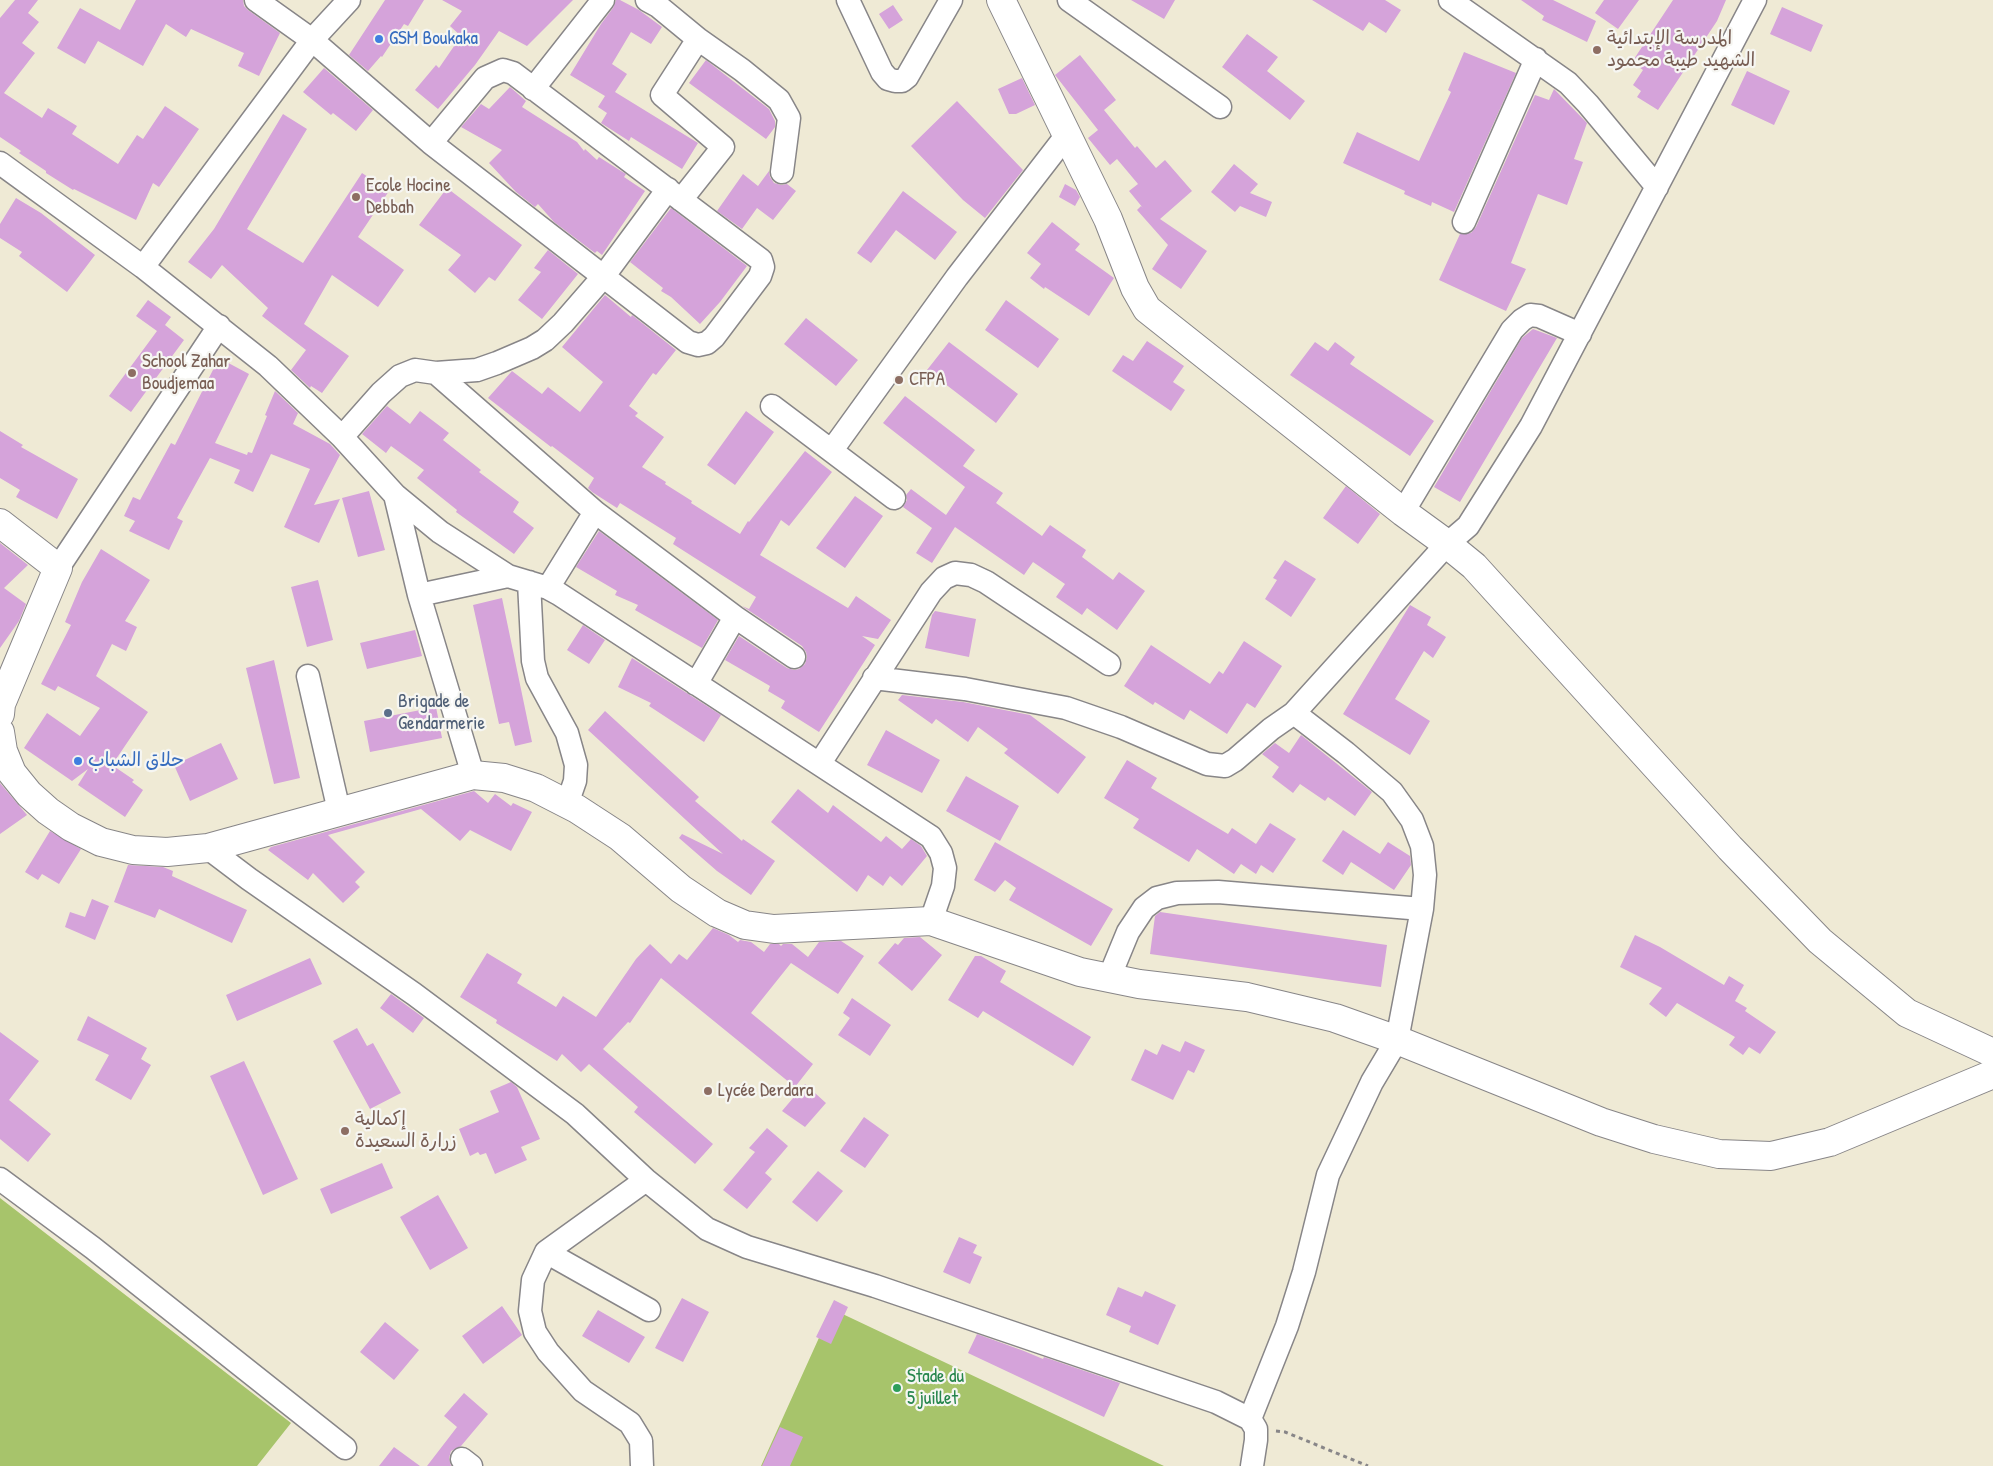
<!DOCTYPE html>
<meta charset="utf-8">
<style>
body{margin:0}
canvas{display:block;background:#efead5}
</style>
<canvas width="1993" height="1466"></canvas>
<script>
const ctx = document.querySelector('canvas').getContext('2d');
ctx.lineJoin = 'round';
function paint(path, color) {
  ctx.fillStyle = color;
  ctx.fill(path, 'evenodd');
}
function toPath(rows) {
  const path = new Path2D();
  for (const r of rows) {
    path.moveTo(r[0], r[1]);
    for (let i = 2; i < r.length; i += 2) path.lineTo(r[i], r[i + 1]);
  }
  return path;
}
function stroke(path, color, width, dash) {
  ctx.strokeStyle = color;
  ctx.lineWidth = width;
  ctx.lineCap = dash ? 'butt' : 'round';
  ctx.setLineDash(dash || []);
  ctx.stroke(path);
}
function drawText(font, color, halo, rows, align = 'center') {
  ctx.font = font + ' "Patrick Hand","Playpen Sans Arabic",sans-serif';
  ctx.lineWidth = 4.5;
  ctx.setLineDash([]);
  ctx.textBaseline = 'middle';
  ctx.strokeStyle = halo;
  ctx.fillStyle = color;
  for (const [text, x, y, turn = 0] of rows) {
    ctx.save();
    ctx.translate(x, y);
    ctx.rotate((+turn || 0) * Math.PI / 180);
    ctx.textAlign = isNaN(turn) ? turn : align;
    if (halo) ctx.strokeText(text, 0, 0);
    ctx.fillText(text, 0, 0);
    ctx.restore();
  }
}
paint(toPath([
 [0,1198,291,1423,257,1466,0,1466],
 [832,1309,1164,1466,761,1466]
]), '#a7c46b');
paint(toPath([
 [15,0,38,0,28,13,39,22,22,43,35,53,4,93,42,118,48,108,77,126,72,134,118,164,137,135,143,139,165,106,199,129,159,187,153,183,136,220,74,189,73,190,46,173,46,171,19,153,21,151,0,137,0,18],
 [136,0,243,0,244,6,248,10,280,33,259,76,238,66,244,53,191,29,186,37,166,24,143,66,98,41,85,64,57,48,80,8,120,30],
 [385,0,424,0,408,26,404,24,382,57,381,56,368,71,349,55],
 [442,0,573,0,527,46,499,31,475,65,438,109,415,90,436,65,439,68,461,36,450,26,462,11],
 [616,0,620,0,639,10,662,27,651,44,631,32,612,64,627,74,615,92,698,143,682,169,631,137,629,141,601,123,607,113,598,107,605,96,570,75,601,24,613,8],
 [1131,0,1175,0,1164,19],
 [1312,0,1385,0,1401,10,1386,33,1369,22,1363,31],
 [1521,0,1553,0,1596,21,1587,42,1542,20,1544,16],
 [1604,0,1639,0,1618,29,1595,13],
 [1673,0,1726,0,1717,21,1658,110,1637,97,1641,91,1633,85,1643,70,1632,62],
 [893,5,903,20,889,29,879,14],
 [1782,7,1823,25,1811,52,1770,34],
 [1247,34,1278,57,1267,71,1305,101,1290,120,1222,67],
 [1464,52,1516,73,1454,212,1432,202,1431,206,1404,194,1405,191,1343,163,1357,132,1419,161,1451,92,1448,90],
 [1080,55,1116,100,1104,110,1135,148,1137,146,1156,168,1165,160,1192,191,1160,219,1207,251,1181,289,1152,269,1168,245,1137,210,1141,206,1143,208,1129,191,1138,184,1117,159,1110,165,1088,138,1098,130,1055,75],
 [706,60,769,109,775,121,775,127,766,139,689,83],
 [324,68,373,110,356,131,333,113,331,115,303,92],
 [1747,71,1790,91,1774,125,1731,105],
 [1022,78,1035,105,1016,114,1009,114,998,89],
 [510,87,526,101,522,107,577,142,584,151,585,149,597,160,599,157,621,171,626,174,624,177,645,191,602,255,597,251,595,253,554,222,538,204,535,207,516,192,489,163,502,150,461,127,481,104,489,109],
 [1554,89,1587,123,1574,159,1583,162,1567,205,1538,194,1511,263,1526,269,1506,311,1439,280,1460,234,1471,233,1476,227,1535,95,1549,100],
 [957,101,1023,170,985,218,963,200,911,146],
 [283,114,307,129,247,229,303,263,362,173,389,191,358,237,404,270,378,307,332,275,304,324,349,356,322,393,311,386,310,388,291,370,306,350,262,316,268,308,222,265,211,279,188,262,214,229],
 [1234,164,1258,184,1250,193,1272,202,1266,217,1240,206,1235,212,1211,192],
 [769,171,770,177,774,183,781,185,787,184,796,191,773,220,757,208,742,229,717,211,743,174,758,186],
 [1065,184,1076,190,1080,197,1075,206,1059,197],
 [447,188,522,245,495,281,489,277,475,293,448,270,461,255,419,225],
 [903,191,957,232,935,260,896,230,871,263,857,253],
 [16,198,41,213,95,255,67,292,19,256,22,252,0,238,0,224],
 [671,208,747,266,720,302,700,324,671,297,661,291,663,288,630,262],
 [1052,222,1080,244,1075,250,1114,278,1089,316,1045,287,1044,289,1030,278,1041,264,1027,253],
 [548,250,578,274,542,319,518,300,541,272,534,268],
 [605,295,631,317,632,315,676,350,656,375,653,373,629,406,638,413,635,416,664,437,642,467,666,482,665,484,692,501,691,503,740,534,748,521,749,522,805,451,832,472,789,526,781,520,760,555,848,608,856,596,891,620,878,639,862,636,875,645,819,732,781,708,785,701,768,691,770,686,725,660,739,636,787,668,794,670,799,669,805,664,807,657,806,652,802,646,742,606,749,609,756,597,673,544,676,538,620,503,617,508,592,492,588,488,594,478,552,446,551,447,488,398,512,371,542,394,548,387,580,412,603,382,562,347],
 [148,300,171,317,165,325,184,340,131,412,109,396,157,331,136,316],
 [1006,300,1059,339,1038,368,985,330],
 [806,318,858,360,836,386,784,344],
 [1533,329,1557,338,1460,502,1434,487,1522,338],
 [1147,341,1184,366,1173,382,1185,390,1171,411,1112,371,1123,355,1133,361],
 [949,342,1018,394,996,423,927,370],
 [1315,342,1328,351,1335,342,1355,357,1350,364,1434,421,1410,456,1290,375],
 [219,358,249,374,215,443,247,455,248,452,252,453,267,416,265,415,275,391,298,413,293,424,330,444,340,455,314,505,340,499,319,543,284,527,310,469,271,454,253,492,234,483,240,470,210,458,177,518,183,521,169,550,129,531,135,521,124,516,133,497,140,500,171,443,175,445],
 [905,396,975,450,963,466,1003,493,996,503,1042,536,1050,525,1086,550,1082,557,1113,580,1119,572,1145,591,1117,630,1087,608,1082,615,1056,597,1065,584,1033,562,1024,575,955,527,932,563,916,553,932,528,903,507,907,500,906,495,911,489,946,515,965,487,883,423],
 [387,406,410,424,420,411,449,433,443,440,481,470,479,472,519,502,513,512,534,528,514,554,456,512,457,510,417,478,424,470,391,446,386,453,362,434],
 [746,411,774,432,735,485,707,465],
 [0,431,23,445,21,447,78,479,57,519,16,497,20,490,0,478],
 [1346,486,1380,514,1358,544,1323,518],
 [369,491,385,550,358,557,342,498],
 [855,496,883,516,845,568,816,548],
 [599,531,718,620,702,648,635,610,638,605,615,595,617,591,576,567],
 [0,543,28,565,4,588,26,604,19,621,0,648],
 [101,549,150,580,125,621,137,627,126,651,112,644,96,676,148,712,112,765,134,780,132,782,143,790,125,817,78,785,88,769,72,781,24,748,47,713,80,736,100,708,58,686,55,691,41,684,71,625,65,622,82,582],
 [1285,560,1316,579,1291,617,1265,599,1277,580,1273,578],
 [318,580,333,640,307,647,291,587],
 [502,598,532,742,515,746,509,722,499,724,473,605],
 [1410,605,1431,617,1427,625,1446,637,1433,658,1424,651,1395,699,1430,721,1410,755,1343,714],
 [935,611,976,619,969,657,925,648,932,615],
 [583,625,605,640,589,664,567,650],
 [415,630,422,656,367,669,360,643],
 [1244,641,1282,666,1255,708,1247,703,1227,734,1190,710,1184,720,1155,702,1153,705,1124,686,1151,645,1210,684,1219,671,1223,674],
 [632,658,721,715,704,742,649,706,651,703,618,687],
 [274,660,300,778,274,784,246,668],
 [902,695,963,702,1030,715,1086,757,1058,794,1004,753,1008,749,978,727,968,742,936,719,932,724,898,700],
 [436,707,442,738,370,752,364,721],
 [605,711,699,797,695,801,742,841,743,839,775,861,751,895,717,871,679,838,682,834,723,854,588,730],
 [886,730,940,760,922,793,867,765],
 [1301,735,1372,792,1355,816,1328,797,1325,801,1300,784,1293,793,1272,777,1279,767,1262,754,1275,743,1289,753],
 [221,743,238,779,190,801,174,765],
 [1127,760,1157,778,1151,788,1228,834,1232,828,1256,844,1270,823,1296,839,1273,873,1261,865,1256,874,1241,864,1234,874,1197,849,1189,862,1133,828,1139,819,1104,798],
 [966,776,1019,806,1000,841,946,811],
 [0,783,27,815,0,834],
 [798,789,828,813,833,805,881,842,886,836,902,849,911,839,921,846,927,856,902,886,890,876,883,886,868,875,857,892,771,822],
 [474,791,488,803,495,794,511,806,513,803,532,812,511,851,470,830,460,841,421,809,328,835,365,872,355,882,360,887,343,903,313,873,308,880,268,850,271,847],
 [1343,830,1380,854,1388,842,1410,856,1411,865,1394,890,1351,862,1343,875,1322,861],
 [50,831,81,849,59,884,42,874,38,880,25,872],
 [995,842,1113,909,1091,946,1009,900,1016,888,1005,880,995,892,974,880],
 [128,865,163,867,173,871,172,876,247,910,232,943,159,909,155,918,114,902],
 [92,899,109,906,95,940,65,927,70,912,85,917],
 [1160,912,1387,945,1381,987,1150,954,1155,916],
 [713,928,729,935,738,942,740,940,751,942,764,952,770,944,779,944,781,946,783,944,792,944,808,957,819,942,841,941,864,956,838,994,791,963,751,1013,813,1064,795,1087,661,978,630,1023,628,1022,603,1049,713,1144,695,1164,634,1112,638,1107,589,1064,581,1072,562,1054,557,1061,496,1023,497,1020,460,997,487,953,522,974,517,983,556,1007,563,996,596,1017,636,959,650,944,671,964,679,954,687,960],
 [1635,935,1660,947,1724,985,1729,976,1744,985,1735,1001,1747,1008,1745,1011,1776,1032,1760,1054,1749,1047,1743,1055,1729,1045,1735,1037,1677,1003,1666,1017,1649,1004,1662,988,1620,967],
 [920,937,942,955,912,991,878,963,895,943,898,945,904,938],
 [975,956,981,956,1006,971,1000,982,1091,1037,1073,1066,983,1011,978,1018,948,1000],
 [310,958,322,984,237,1021,226,995],
 [391,994,424,1018,413,1033,380,1008],
 [852,998,891,1025,870,1056,838,1035,850,1018,843,1013],
 [88,1016,147,1048,141,1059,151,1065,131,1100,95,1080,109,1055,77,1040],
 [357,1028,367,1046,373,1043,401,1093,370,1109,333,1041],
 [0,1032,39,1061,9,1100,51,1134,28,1162,0,1139],
 [1185,1041,1205,1050,1194,1073,1188,1070,1173,1100,1131,1080,1145,1049,1157,1055,1162,1044,1180,1052],
 [244,1061,298,1179,263,1195,210,1076],
 [511,1082,517,1087,540,1139,521,1147,527,1160,495,1174,486,1153,480,1155,478,1152,470,1156,459,1129,499,1112,490,1091],
 [805,1084,826,1103,805,1127,782,1111],
 [864,1117,889,1135,865,1168,840,1151],
 [767,1128,788,1146,765,1173,772,1179,747,1209,723,1190,755,1152,749,1148],
 [382,1163,393,1188,331,1214,320,1189],
 [818,1171,843,1191,817,1222,792,1202],
 [438,1195,468,1248,430,1270,400,1217],
 [959,1237,977,1245,973,1253,982,1257,970,1284,943,1272],
 [1118,1287,1142,1297,1145,1291,1176,1305,1158,1345,1129,1332,1131,1326,1106,1315],
 [682,1298,709,1312,683,1362,655,1348],
 [834,1300,848,1307,831,1344,816,1337],
 [502,1306,522,1335,483,1364,462,1336],
 [598,1310,645,1337,629,1363,582,1336],
 [385,1322,419,1350,394,1380,360,1352],
 [977,1334,1024,1351,1043,1359,1044,1357,1120,1383,1104,1417,968,1353],
 [464,1393,488,1414,461,1446,451,1451,449,1458,451,1466,427,1466,457,1427,444,1416],
 [780,1427,803,1437,790,1466,762,1466],
 [394,1447,420,1466,379,1466]
]), '#d5a3da');
const minor = toPath([
 [256,0,312,40,431,143,688,342,698,345,707,343,714,337,760,276,763,267,761,260,513,73,503,70,485,78,431,143],
 [647,0,658,6,698,39,742,70,779,100,789,118,782,172],
 [848,0,882,72,888,79,895,81,902,81,907,77,951,0],
 [1069,0,1220,107],
 [1450,0,1568,83,1588,104,1657,187],
 [533,89,603,0],
 [0,163,143,267,268,366,342,437,395,495,440,532,508,576,548,588,559,594,931,837,941,853,945,868,943,886,931,921],
 [681,200,723,147,662,95,698,39],
 [1464,222,1536,59],
 [143,267,312,40,349,0],
 [436,373,595,512,735,617,794,657],
 [772,406,894,498],
 [342,437,381,393,400,376,415,370,436,373,477,370,497,363,532,348,545,340,563,323,603,277,668,189],
 [832,450,957,277,1066,136],
 [395,495,419,595,473,775],
 [1403,512,1512,330,1522,320,1530,315,1539,316,1580,334],
 [58,568,219,326],
 [529,582,533,661,537,678,567,733,576,765,575,781,567,804],
 [548,588,595,512],
 [419,595,508,576],
 [308,676,339,811],
 [874,678,965,689,1066,708,1121,727,1207,764,1225,766,1235,760,1271,729,1294,713,1447,544,1468,526,1531,426,1755,0],
 [696,684,735,617],
 [820,763,931,592,944,578,955,573,971,575,986,582,1109,664],
 [208,848,249,879,414,994,575,1114,646,1180,707,1229,747,1247,875,1286,1216,1402,1250,1419,1256,1429,1256,1440,1252,1466],
 [1109,978,1128,932,1144,908,1157,898,1177,893,1218,892,1422,909],
 [0,1179,93,1248,345,1448],
 [546,1252,649,1310],
 [1250,1419,1287,1326,1304,1272,1328,1175,1372,1082,1397,1040,1422,909,1425,875,1422,846,1412,820,1392,792,1346,753,1294,713],
 [462,1459,471,1466],
 [642,1466,641,1441,630,1423,583,1391,548,1352,535,1332,530,1311,533,1280,546,1252,646,1180]
]);
const tertiary = toPath([
 [1001,0,1108,219,1135,288,1147,309,1403,512,1447,544,1474,566,1730,848,1820,941,1907,1013,1993,1053]
]);
const secondary = toPath([
 [0,523,58,568,1,704,0,714],
 [0,732,3,751,12,773,29,794,48,811,71,827,101,842,133,850,167,852,208,848,473,775,504,778,536,788,577,809,620,837,681,889,717,913,745,925,774,929,931,921,1080,972,1139,984,1247,997,1335,1018,1397,1040,1601,1122,1654,1139,1719,1154,1771,1156,1830,1142,1993,1074]
]);
stroke(minor, '#888688', 25);
stroke(tertiary, '#888688', 30);
stroke(secondary, '#888688', 30);
stroke(toPath([
 [1276,1431,1285,1432,1368,1466]
]), '#888688', 3, [4, 4]);
stroke(minor, '#fff', 22);
stroke(tertiary, '#fff', 28);
stroke(secondary, '#fff', 28);
for (const [x, y, r, color] of [
 [379,39,5,"#3f7fe0"],
 [1597,50,5,"#8d6e63"],
 [356,197,5,"#8d6e63"],
 [132,373,5,"#8d6e63"],
 [899,380,5,"#8d6e63"],
 [388,713,5,"#5c6f8a"],
 [78,761,5,"#3f7fe0"],
 [708,1091,5,"#8d6e63"],
 [345,1131,5,"#8d6e63"],
 [897,1388,5,"#2e9e5b"]
]) {
  const dot = new Path2D();
  dot.arc(x, y, r, 0, 2 * Math.PI);
  ctx.fillStyle = color;
  ctx.fill(dot);
  stroke(dot, '#f6f6f2', 2);
}
drawText('19px', '#366cbe', '#f6f6f2', [
 ["GSM Boukaka",389,39],
 ["حلاق الشباب",88,761]
], 'left');
drawText('19px', '#785e54', '#f6f6f2', [
 ["المدرسة الإبتدائية",1607,39],
 ["الشهيد طيبة محمود",1607,61],
 ["Ecole Hocine",366,186],
 ["Debbah",366,208],
 ["School Zahar",142,362],
 ["Boudjemaa",142,384],
 ["CFPA",909,380],
 ["Lycée Derdara",718,1091],
 ["إكمالية",355,1120],
 ["زرارة السعيدة",355,1142]
], 'left');
drawText('19px', '#4e5e75', '#f6f6f2', [
 ["Brigade de",398,702],
 ["Gendarmerie",398,724]
], 'left');
drawText('19px', '#27864d', '#f6f6f2', [
 ["Stade du",907,1377],
 ["5 juillet",907,1399]
], 'left');
</script>
